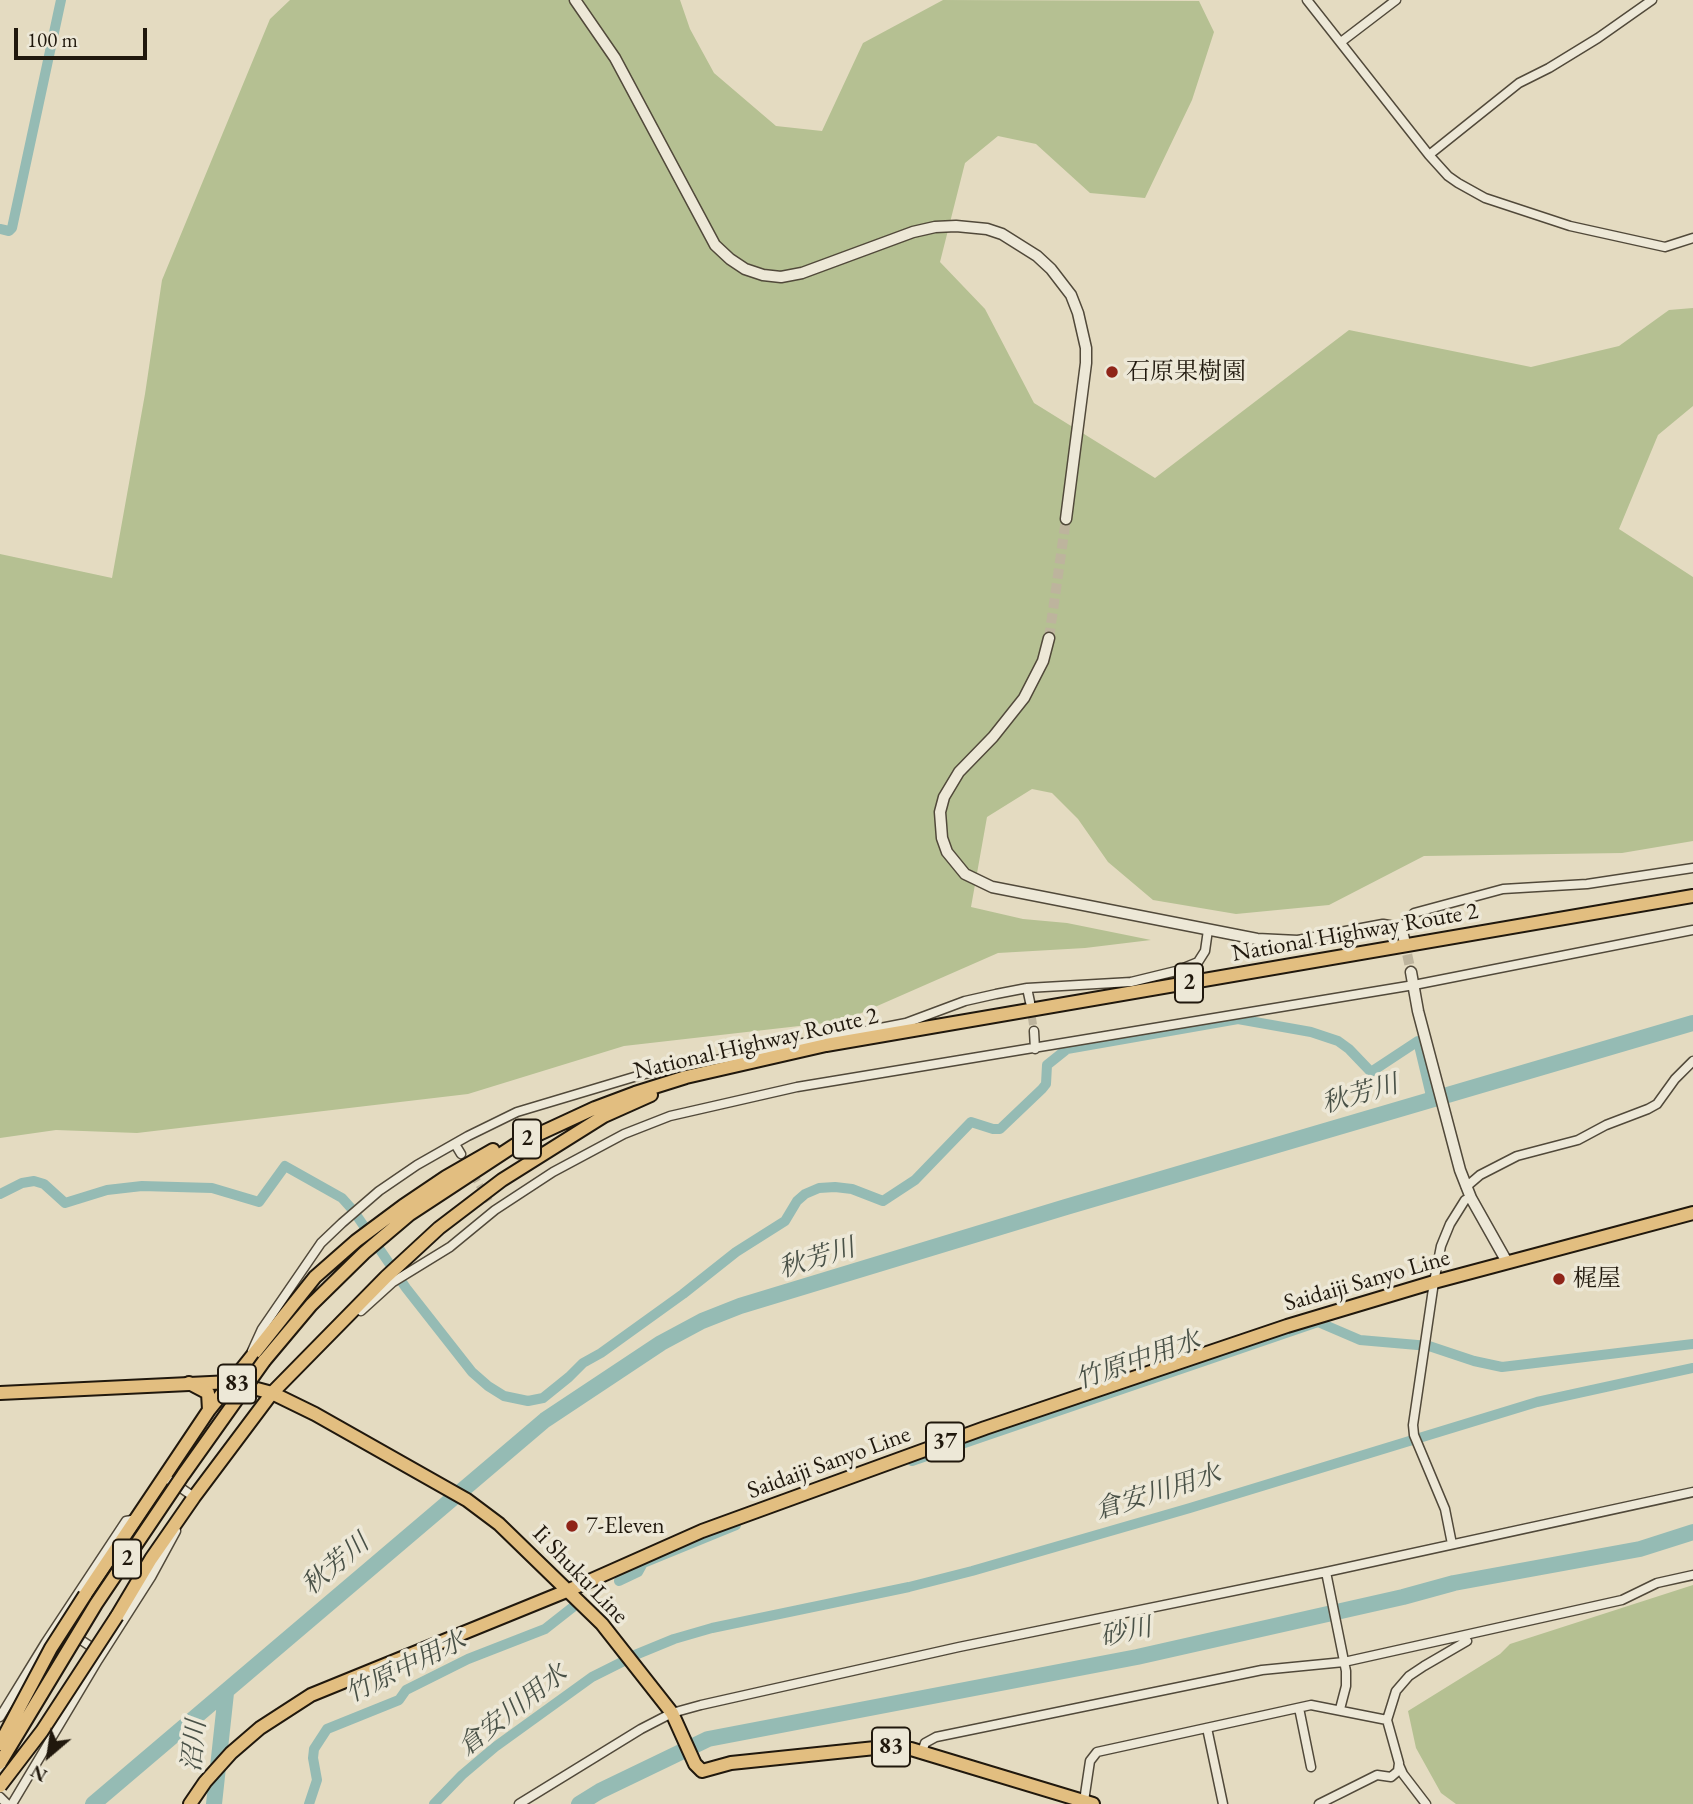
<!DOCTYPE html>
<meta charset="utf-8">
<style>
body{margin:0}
#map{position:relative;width:1693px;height:1804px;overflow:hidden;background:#e4dbc1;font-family:"EB Garamond",serif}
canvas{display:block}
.north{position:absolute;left:14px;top:1720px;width:70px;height:70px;-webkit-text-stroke:5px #ede8d7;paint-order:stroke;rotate:209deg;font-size:19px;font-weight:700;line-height:28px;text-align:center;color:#20180d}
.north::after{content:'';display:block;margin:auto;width:24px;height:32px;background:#20180d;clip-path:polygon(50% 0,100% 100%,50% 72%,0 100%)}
.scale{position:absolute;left:14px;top:28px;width:133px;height:32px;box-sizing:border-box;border:4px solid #20180d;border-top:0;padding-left:9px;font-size:21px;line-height:24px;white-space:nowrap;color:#20180d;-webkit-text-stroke:5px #ede8d7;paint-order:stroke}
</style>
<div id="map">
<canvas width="1693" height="1804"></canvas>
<div class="north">N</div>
<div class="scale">100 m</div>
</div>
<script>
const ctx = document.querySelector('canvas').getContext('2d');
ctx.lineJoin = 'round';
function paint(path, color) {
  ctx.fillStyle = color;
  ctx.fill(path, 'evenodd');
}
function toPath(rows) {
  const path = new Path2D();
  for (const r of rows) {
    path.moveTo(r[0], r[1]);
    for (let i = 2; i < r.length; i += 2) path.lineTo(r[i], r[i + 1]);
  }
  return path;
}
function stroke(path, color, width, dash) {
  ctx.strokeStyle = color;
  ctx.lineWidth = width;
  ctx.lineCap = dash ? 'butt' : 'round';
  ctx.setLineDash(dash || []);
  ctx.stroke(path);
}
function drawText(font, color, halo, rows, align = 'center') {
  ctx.font = font + ' "EB Garamond","Noto Serif JP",serif';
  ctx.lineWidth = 7;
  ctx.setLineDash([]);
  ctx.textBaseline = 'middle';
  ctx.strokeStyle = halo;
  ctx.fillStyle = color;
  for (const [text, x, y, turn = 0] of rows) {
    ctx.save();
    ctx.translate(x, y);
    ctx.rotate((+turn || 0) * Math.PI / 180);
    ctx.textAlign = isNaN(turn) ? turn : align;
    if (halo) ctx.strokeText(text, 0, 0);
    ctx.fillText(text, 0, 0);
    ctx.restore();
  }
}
paint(toPath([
 [290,0,680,0,690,29,714,73,776,126,822,131,863,43,943,0,1199,1,1214,32,1192,100,1145,198,1090,193,1036,144,998,136,965,163,940,262,985,309,1034,403,1155,478,1349,330,1531,367,1619,346,1669,310,1693,308,1693,406,1658,435,1619,529,1693,577,1693,841,1622,853,1424,856,1329,905,1236,914,1153,900,1108,862,1078,819,1052,793,1032,789,987,817,971,907,1023,919,1067,923,1151,940,1085,948,998,953,843,1021,624,1046,468,1094,137,1133,56,1130,0,1138,0,554,112,578,145,394,162,280,270,19],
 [1693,1585,1693,1804,1456,1804,1441,1793,1416,1748,1408,1711,1500,1654,1510,1644]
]), '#b5c092');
stroke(toPath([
 [0,229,9,231,12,228,61,0],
 [0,1194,22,1183,34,1181,44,1184,65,1203,107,1190,142,1186,212,1188,259,1202,285,1166,342,1198,351,1208],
 [357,1216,406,1288,472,1372,488,1386,504,1396,528,1401,543,1398,569,1377,583,1363,601,1353,683,1294,736,1252,785,1221,797,1201,805,1194,819,1188,835,1187,852,1189,883,1201,915,1180,971,1122,993,1129,1000,1129,1042,1089,1046,1084,1047,1065,1067,1049,1238,1019,1311,1032,1338,1041,1349,1049,1371,1072,1418,1041,1432,1100],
 [912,1461,1318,1322,1360,1340,1429,1346,1474,1361,1502,1367,1693,1344],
 [619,1581,638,1572,643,1563,736,1525],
 [635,1655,674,1639,712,1628,909,1587,972,1571,1190,1508,1537,1402,1693,1368],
 [309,1804,317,1780,313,1758,314,1749,327,1729,399,1700,406,1690,468,1659,545,1629,573,1607],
 [434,1804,462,1775,495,1747,592,1677,624,1661]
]), '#95bbb4', 10);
stroke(toPath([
 [93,1804,545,1420,661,1343,702,1321,740,1306,1066,1207,1693,1023],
 [214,1804,226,1693],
 [579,1804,600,1791,708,1739,1137,1657,1403,1597,1454,1583,1640,1549,1693,1532]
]), '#95bbb4', 16);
stroke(toPath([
 [1030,1005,1034,1031],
 [461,1154,489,1201]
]), '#bdb49d', 8, [8, 4]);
stroke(toPath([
 [1049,638,1066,519],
 [1404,940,1411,972]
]), '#bdb49d', 10, [10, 5]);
const minor = toPath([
 [1307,0,1429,155,1448,176,1458,183,1485,198,1570,226,1665,247,1693,238],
 [1341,42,1396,0],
 [1429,155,1519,83,1549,68,1598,38,1652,0],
 [1401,928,1414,913,1503,889,1587,884,1693,868],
 [1027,988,1030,1002],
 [1034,1031,1035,1049],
 [455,1144,461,1154],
 [1466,1187,1480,1175,1517,1156,1578,1140,1606,1125,1648,1109,1657,1104,1675,1079,1693,1061],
 [361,1311,393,1282,450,1247,495,1210,553,1172,624,1134,670,1116,797,1087,1414,985,1693,930],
 [252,1351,262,1329,321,1243,342,1223,379,1191,417,1165,468,1136,517,1112,644,1074,906,1023,965,1001,996,994,1027,988,1131,982,1176,971,1198,962,1205,951,1208,930],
 [165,1477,194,1497,192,1501],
 [1452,1544,1445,1509,1414,1435,1413,1425,1434,1282,1441,1246,1450,1224,1465,1200,1471,1198],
 [1326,1572,1346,1671,1346,1686,1340,1709],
 [60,1626,99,1652],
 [1299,1708,1311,1767],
 [0,1717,46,1642,126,1521,137,1519],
 [1207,1728,1223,1804],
 [922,1752,925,1743,936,1737,1262,1670,1344,1662,1622,1600,1657,1583,1693,1575],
 [1399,1765,1403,1774,1426,1804],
 [0,1797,7,1804],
 [1084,1801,1090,1761,1097,1752,1311,1705,1387,1720],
 [12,1804,98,1660,151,1577,176,1531],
 [519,1804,641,1729,672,1713,701,1705,959,1647,1326,1572,1693,1492],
 [1319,1804,1377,1775,1391,1777,1398,1771,1399,1763,1387,1720,1396,1691,1409,1676,1424,1666,1467,1641]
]);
const tertiary = toPath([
 [575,0,615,58,715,245,730,259,745,269,763,275,781,277,802,273,913,232,935,227,956,226,987,229,1002,234,1037,256,1051,269,1071,295,1078,313,1086,348,1086,363,1066,519],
 [1049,638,1043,661,1024,698,993,737,959,772,944,797,940,812,942,838,947,852,965,874,992,887,1257,939,1298,941,1383,925,1401,928,1404,939],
 [1411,972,1418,1011,1460,1170,1471,1198,1507,1262]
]);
const primary = toPath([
 [0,1393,231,1382,272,1393,315,1414,467,1500,499,1524,602,1624,672,1713,695,1764,702,1771,731,1763,885,1747,911,1749,1093,1804],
 [190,1804,205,1782,231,1753,260,1728,311,1695,569,1590,702,1531,985,1428,1287,1326,1434,1282,1693,1213]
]);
const trunk = toPath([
 [264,1361,311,1305,364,1253,410,1214,515,1145,595,1108,635,1093,686,1077,826,1045,1693,896],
 [189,1383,208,1393,209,1410],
 [85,1595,209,1410,315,1277,356,1241,403,1206,446,1177,493,1150],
 [117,1616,151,1559,194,1497,272,1393,386,1277,439,1228,502,1180,604,1116,651,1095]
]);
stroke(minor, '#51493a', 11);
stroke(tertiary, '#51493a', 13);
stroke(primary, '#20180d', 16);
stroke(trunk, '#20180d', 16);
stroke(minor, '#ede8d7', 8);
stroke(tertiary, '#ede8d7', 10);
stroke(primary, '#e2be80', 12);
stroke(trunk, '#e2be80', 12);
const trunkBridge = toPath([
 [0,1744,51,1648,85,1595],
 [0,1763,96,1604,183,1475,264,1361],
 [0,1786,42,1731,117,1616]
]);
stroke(trunkBridge, '#20180d', 16, []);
stroke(trunkBridge, '#e2be80', 12);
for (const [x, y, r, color] of [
 [1112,372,7,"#8f2418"],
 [1559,1279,7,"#8f2418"],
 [572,1526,7,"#8f2418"]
]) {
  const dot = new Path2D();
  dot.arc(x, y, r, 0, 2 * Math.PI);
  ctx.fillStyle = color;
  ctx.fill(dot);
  stroke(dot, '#ede8d7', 2.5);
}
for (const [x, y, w] of [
 [1189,983,28],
 [527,1139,28],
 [237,1384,38],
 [945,1442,38],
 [127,1559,28],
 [891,1747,38]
]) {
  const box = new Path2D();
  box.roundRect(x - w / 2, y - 19.5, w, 39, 5);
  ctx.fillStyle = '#ede8d7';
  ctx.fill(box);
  stroke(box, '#20180d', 2);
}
drawText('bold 23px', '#20180d', null, [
 ["2",1189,983],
 ["2",527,1139],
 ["83",237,1384],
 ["37",945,1442],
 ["2",127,1559],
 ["83",891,1747]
]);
drawText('24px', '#20180d', '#ede8d7', [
 ["石原果樹園",1126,372],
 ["梶屋",1573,1279],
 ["7-Eleven",586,1526]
], 'left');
drawText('24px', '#20180d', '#ede8d7', [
 ["National Highway Route 2",1355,933,-10],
 ["National Highway Route 2",756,1044,-13],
 ["Saidaiji Sanyo Line",1367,1281,-16],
 ["Saidaiji Sanyo Line",829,1463,-20],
 ["Ii Shuku Line",580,1575,46]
]);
drawText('italic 26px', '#495147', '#ede8d7', [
 ["秋芳川",1360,1095,-16],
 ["秋芳川",817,1259,-17],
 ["竹原中用水",1138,1361,-19],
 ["倉安川用水",1158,1493,-17],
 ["秋芳川",336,1565,-40],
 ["砂川",1126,1633,-12],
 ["竹原中用水",406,1668,-26],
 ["倉安川用水",513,1711,-38],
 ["沼川",195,1746,-84]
]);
</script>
